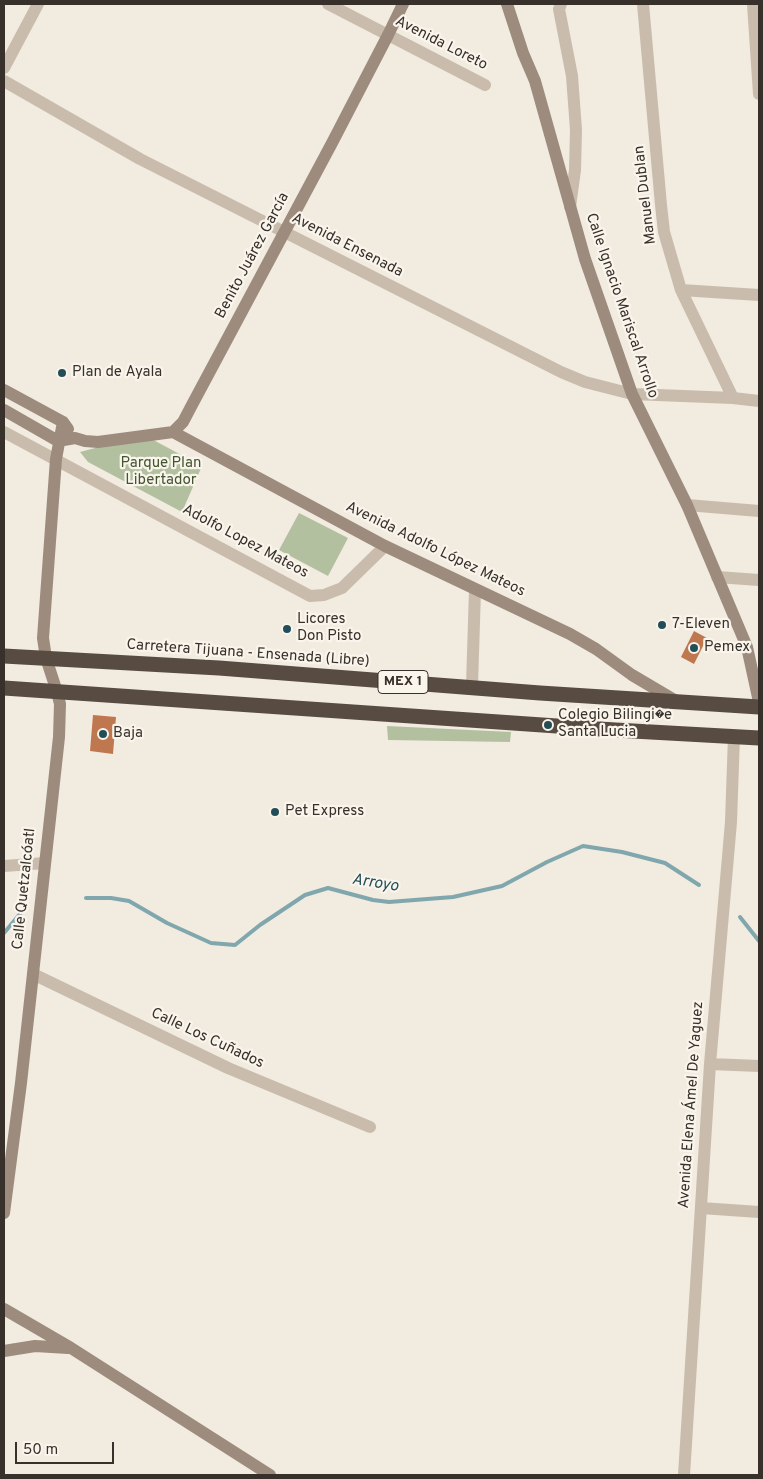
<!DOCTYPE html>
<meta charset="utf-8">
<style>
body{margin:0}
#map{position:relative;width:763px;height:1479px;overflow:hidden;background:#f2ebe0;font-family:Overpass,sans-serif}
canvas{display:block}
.frame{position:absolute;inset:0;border:5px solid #38302a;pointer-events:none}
.scale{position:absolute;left:15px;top:1442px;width:99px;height:22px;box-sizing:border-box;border:2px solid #38302a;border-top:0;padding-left:6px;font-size:15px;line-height:18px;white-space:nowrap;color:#38302a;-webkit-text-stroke:4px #f9f5ec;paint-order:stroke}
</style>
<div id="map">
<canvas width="763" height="1479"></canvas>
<div class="frame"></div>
<div class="scale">50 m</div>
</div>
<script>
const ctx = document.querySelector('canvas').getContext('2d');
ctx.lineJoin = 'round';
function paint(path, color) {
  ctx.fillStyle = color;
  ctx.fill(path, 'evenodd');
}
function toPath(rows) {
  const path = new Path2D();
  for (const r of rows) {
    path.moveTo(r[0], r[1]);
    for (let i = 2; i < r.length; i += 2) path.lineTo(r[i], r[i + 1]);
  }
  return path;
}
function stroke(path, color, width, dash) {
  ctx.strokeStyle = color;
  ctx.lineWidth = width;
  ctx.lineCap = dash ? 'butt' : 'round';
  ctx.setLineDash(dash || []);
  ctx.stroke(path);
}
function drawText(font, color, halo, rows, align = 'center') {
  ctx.font = font + ' Overpass,sans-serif';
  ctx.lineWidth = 4.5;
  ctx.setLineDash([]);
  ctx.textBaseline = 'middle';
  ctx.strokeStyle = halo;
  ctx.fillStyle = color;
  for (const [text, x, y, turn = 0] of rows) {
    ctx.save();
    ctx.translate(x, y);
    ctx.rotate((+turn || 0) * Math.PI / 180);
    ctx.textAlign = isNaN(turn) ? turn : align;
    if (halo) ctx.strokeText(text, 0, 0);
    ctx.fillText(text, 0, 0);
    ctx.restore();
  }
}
paint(toPath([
 [144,435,202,466,182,512,88,462,80,452],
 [299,513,348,538,328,576,279,550],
 [387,726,511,732,510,742,388,740]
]), '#b2c0a0');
stroke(toPath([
 [86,898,111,898,129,901,167,923,211,943,235,945,260,925,305,895,328,888,373,900,389,902,453,897,502,886,547,862,583,846,622,852,665,863,699,885],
 [740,917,759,941],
 [4,933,25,908]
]), '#80a7ad', 4);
paint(toPath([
 [694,631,707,638,694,664,681,657],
 [93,715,116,717,113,754,90,751]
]), '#bf7750');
stroke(toPath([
 [328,4,485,85],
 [561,4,559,9,572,76,576,130,575,170,570,207],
 [643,4,661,205,664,232,681,290,733,398],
 [753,4,759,94],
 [4,68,38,4],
 [4,81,140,159,561,372,585,382,632,394,733,398,759,401],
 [681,290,759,295],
 [4,432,310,596,324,595,342,588,385,546],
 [687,505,759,511],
 [717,577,759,580],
 [472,686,475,590],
 [4,866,45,863],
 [33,974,228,1068,370,1127],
 [710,1064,759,1066],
 [701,1208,759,1212],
 [684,1475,710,1064,731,822,734,736]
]), '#c9bcac', 12);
stroke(toPath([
 [507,4,523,53,535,81,585,259,632,394,687,505,747,647,759,702],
 [4,390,63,422,68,429],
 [4,410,58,441,75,438,85,441,98,442,173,432,183,422,193,403,332,143,388,35,403,4],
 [173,432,385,546,570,634,596,649,632,675,676,701],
 [4,1213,21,1083,59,737,60,704,57,692,46,658,43,638,56,459,63,422],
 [4,1309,71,1348,270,1475],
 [4,1351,35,1346,68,1348]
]), '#9d8c7d', 12);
stroke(toPath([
 [4,656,219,668,540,693,759,707],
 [4,688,615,730,759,738]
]), '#584b42', 15);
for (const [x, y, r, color] of [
 [62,373,5,"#224e57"],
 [662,625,5,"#224e57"],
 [287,629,5,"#224e57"],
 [694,648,5,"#224e57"],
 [548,725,5,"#224e57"],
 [103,734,5,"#224e57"],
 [275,812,5,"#224e57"]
]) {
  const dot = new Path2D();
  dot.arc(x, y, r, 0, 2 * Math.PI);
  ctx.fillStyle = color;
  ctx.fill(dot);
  stroke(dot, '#f9f5ec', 2);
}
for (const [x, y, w] of [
 [403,682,50]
]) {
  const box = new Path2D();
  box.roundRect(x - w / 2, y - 11.5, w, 23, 4);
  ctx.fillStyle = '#f9f5ec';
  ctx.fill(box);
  stroke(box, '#38302a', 1);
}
drawText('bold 14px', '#38302a', null, [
 ["MEX 1",403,682]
]);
drawText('15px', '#38302a', '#f9f5ec', [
 ["Avenida Loreto",441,44,27],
 ["Manuel Dublan",646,195,-97],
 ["Avenida Ensenada",347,246,27],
 ["Benito Juárez García",253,256,-62],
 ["Calle Ignacio Mariscal Arrollo",621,306,71],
 ["Adolfo Lopez Mateos",245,542,28],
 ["Avenida Adolfo López Mateos",435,550,26],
 ["Carretera Tijuana - Ensenada (Libre)",248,654,4],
 ["Calle Quetzalcóatl",25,889,-84],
 ["Calle Los Cuñados",207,1039,25],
 ["Avenida Elena Ámel De Yaguez",692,1105,-86]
]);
drawText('15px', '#38302a', '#f9f5ec', [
 ["Plan de Ayala",72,373],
 ["Licores",297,620],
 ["Don Pisto",297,637],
 ["7-Eleven",672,625],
 ["Pemex",704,648],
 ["Colegio Bilingi�e",558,716],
 ["Santa Lucia",558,733],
 ["Baja",113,734],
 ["Pet Express",285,812]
], 'left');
drawText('15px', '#43552f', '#f9f5ec', [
 ["Parque Plan",161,464],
 ["Libertador",161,481]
]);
drawText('italic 16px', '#224e57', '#f9f5ec', [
 ["Arroyo",375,884,9]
]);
</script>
